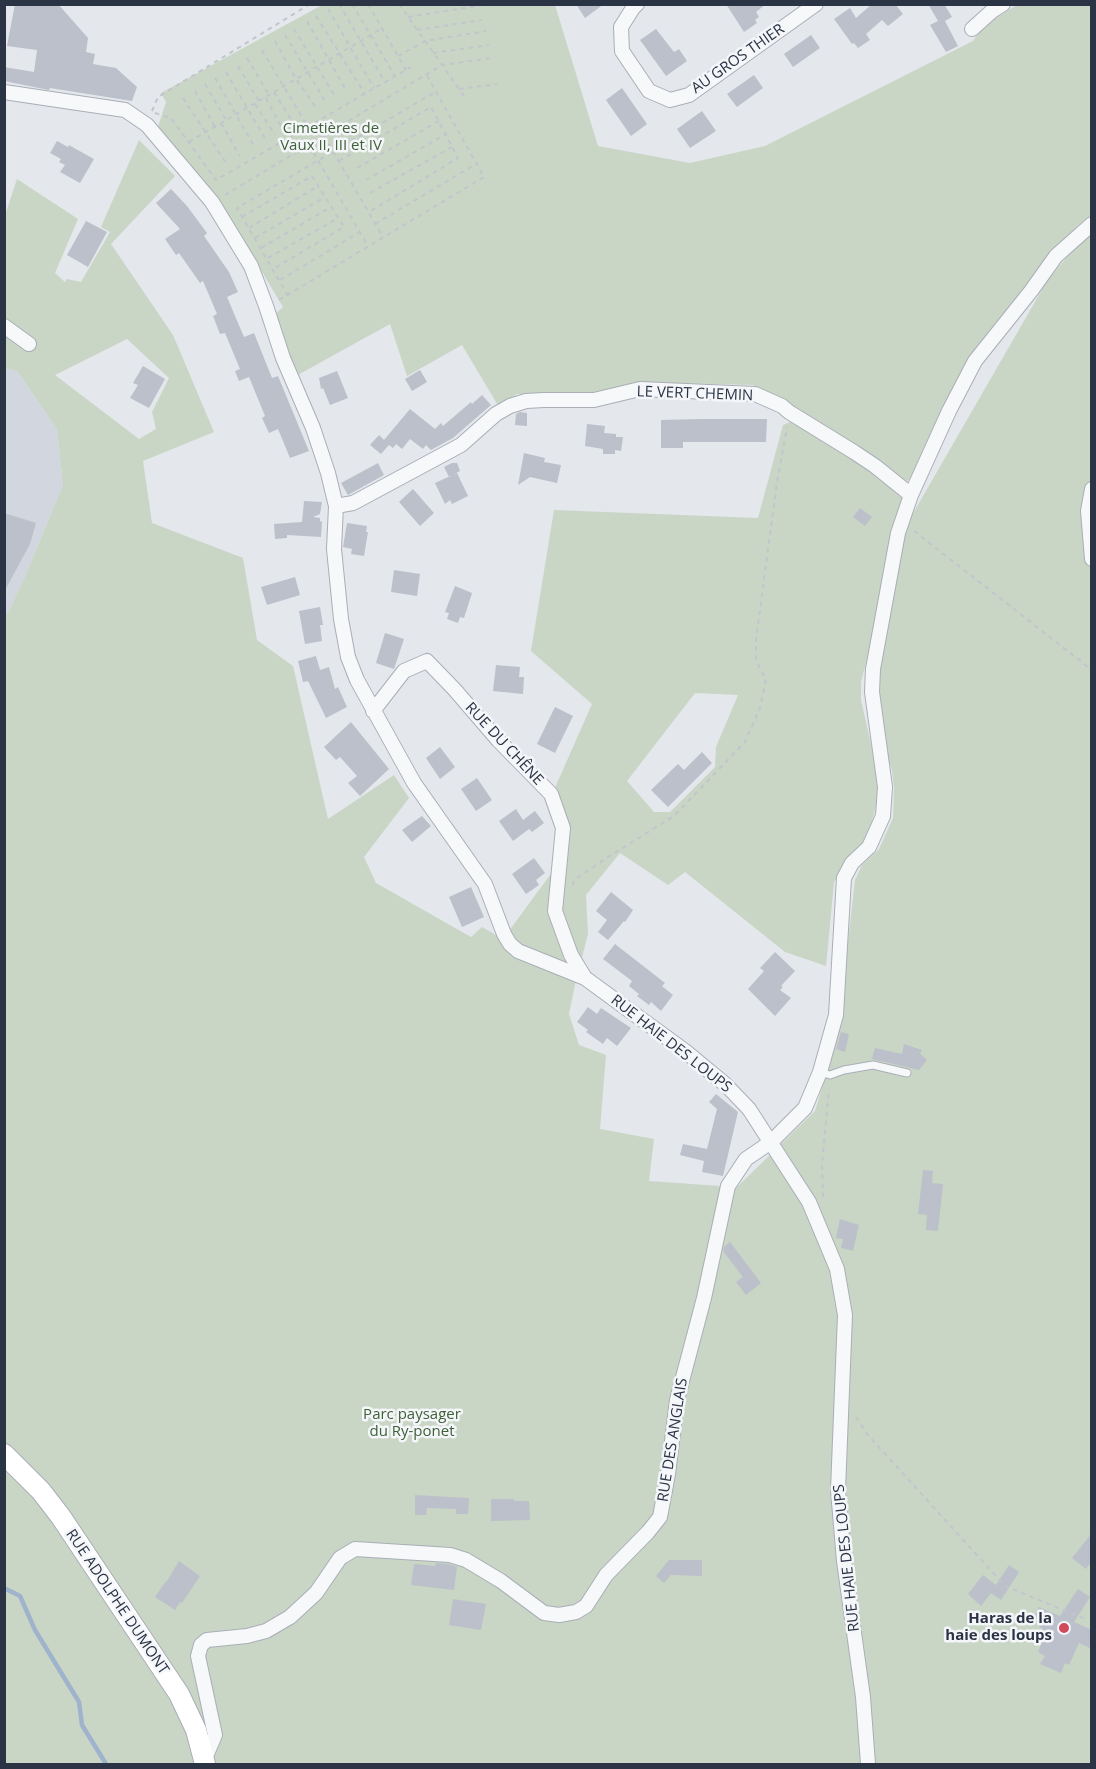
<!DOCTYPE html>
<meta charset="utf-8">
<style>
body{margin:0}
#map{position:relative;width:1096px;height:1769px;overflow:hidden;background:#e4e7ec;font-family:"Open Sans",sans-serif}
canvas{display:block}
.frame{position:absolute;inset:0;border:6px solid #2b3445;pointer-events:none}
</style>
<div id="map">
<canvas width="1096" height="1769"></canvas>
<div class="frame"></div>
</div>
<script>
const ctx = document.querySelector('canvas').getContext('2d');
ctx.lineJoin = 'round';
function paint(path, color) {
  ctx.fillStyle = color;
  ctx.fill(path, 'evenodd');
}
function toPath(rows) {
  const path = new Path2D();
  for (const r of rows) {
    path.moveTo(r[0], r[1]);
    for (let i = 2; i < r.length; i += 2) path.lineTo(r[i], r[i + 1]);
  }
  return path;
}
function stroke(path, color, width, dash) {
  ctx.strokeStyle = color;
  ctx.lineWidth = width;
  ctx.lineCap = dash ? 'butt' : 'round';
  ctx.setLineDash(dash || []);
  ctx.stroke(path);
}
function drawText(font, color, halo, rows, align = 'center') {
  ctx.font = font + ' "Open Sans",sans-serif';
  ctx.lineWidth = 5;
  ctx.setLineDash([]);
  ctx.textBaseline = 'middle';
  ctx.strokeStyle = halo;
  ctx.fillStyle = color;
  for (const [text, x, y, turn = 0] of rows) {
    ctx.save();
    ctx.translate(x, y);
    ctx.rotate((+turn || 0) * Math.PI / 180);
    ctx.textAlign = isNaN(turn) ? turn : align;
    if (halo) ctx.strokeText(text, 0, 0);
    ctx.fillText(text, 0, 0);
    ctx.restore();
  }
}
paint(toPath([
 [5,368,17,371,57,429,63,485,27,572,8,613,5,617]
]), '#d2d6de');
paint(toPath([
 [322,5,555,5,598,146,690,163,765,146,973,41,983,26,1017,5,1091,5,1091,215,1077,226,974,358,914,477,905,482,896,478,846,439,753,385,640,382,591,393,517,394,499,407,462,345,407,376,390,324,296,376,272,317,283,307,218,198,158,127,166,102,161,93],
 [139,140,175,176,111,244,173,335,214,432,143,461,152,523,243,558,257,640,293,666,328,819,394,775,409,798,364,857,376,883,471,937,482,927,503,939,553,871,563,826,554,790,592,704,531,651,554,510,758,518,783,425,790,422,866,465,902,498,887,562,876,624,861,682,861,700,876,767,878,783,876,806,868,837,834,882,826,966,785,952,685,872,668,885,620,853,586,895,588,934,575,985,569,1014,579,1045,606,1055,600,1129,654,1139,649,1181,720,1186,720,1189,733,1191,815,1111,827,1071,840,1014,855,880,862,865,879,849,893,818,894,789,892,770,878,727,876,674,887,634,901,551,908,522,1047,281,1091,228,1091,1764,5,1764,4,617,8,613,27,572,63,485,57,429,17,371,5,368,5,215,17,179,78,219,55,273,65,282,67,279,81,282,110,232,101,227],
 [127,339,169,378,152,412,156,429,139,439,55,375],
 [695,693,738,695,716,747,715,767,670,812,654,812,627,781]
]), '#c9d6c5');
stroke(toPath([
 [4,1588,20,1596,35,1630,79,1702,82,1725,106,1764]
]), '#9fb4cc', 4.5);
paint(toPath([
 [15,4,58,4,88,38,86,52,95,54,93,64,116,68,137,87,132,101,50,88,49,90,4,81,4,67,34,72,37,50,7,46],
 [576,4,604,4,585,18],
 [726,4,766,4,756,12,759,17,755,20,757,23,744,32],
 [872,4,895,4,903,14,888,26,882,20,866,34,870,40,858,48,854,43,852,44,834,19,850,8,856,18],
 [928,4,944,4,952,17,945,21,958,46,946,52,930,25,938,21],
 [656,29,674,52,679,49,687,61,666,76,640,40],
 [811,35,820,48,793,67,784,54],
 [754,75,763,88,737,107,727,94],
 [622,88,647,124,631,136,606,100],
 [702,111,716,131,690,148,677,129],
 [57,141,68,147,69,145,74,148,94,159,80,183,60,172,65,165,59,162,61,159,50,153],
 [171,189,187,206,207,233,204,236,229,272,238,292,227,297,244,337,254,333,272,378,278,376,309,451,290,458,278,429,269,433,262,418,265,416,249,377,239,381,235,371,240,369,225,333,220,334,213,316,217,314,203,281,200,283,179,253,176,255,165,239,180,229,156,203],
 [86,221,107,232,88,267,67,255],
 [143,366,165,379,149,408,130,398,138,385,133,383],
 [420,370,427,382,412,391,405,379],
 [337,371,348,398,330,405,323,388,321,389,319,378],
 [482,395,491,405,453,438,431,450,426,445,423,449,410,439,402,449,396,444,393,448,389,445,381,454,370,445,379,435,384,440,410,409,435,429,441,423,443,426,471,402,472,404],
 [520,412,527,413,527,426,515,425,516,414],
 [702,419,767,419,766,442,683,442,683,448,661,448,661,420],
 [587,424,605,426,604,433,616,434,616,437,623,437,621,451,615,450,615,454,603,454,603,449,585,446],
 [524,453,545,458,544,462,561,465,557,483,530,477,518,485],
 [378,463,384,475,348,495,341,483],
 [452,463,457,463,460,471,449,477,444,467],
 [457,473,468,496,452,504,450,500,445,504,435,483],
 [413,489,434,513,420,526,399,502],
 [304,501,322,502,320,514,313,517,320,518,320,521,322,522,321,537,287,535,287,538,275,539,274,524,302,522],
 [860,508,872,517,865,526,853,517],
 [4,513,36,523,30,544,4,592],
 [347,523,367,526,366,532,368,532,364,556,351,554,352,549,343,547],
 [394,570,420,574,417,596,391,592],
 [295,577,300,595,267,605,261,587],
 [455,586,472,593,464,618,460,617,458,623,447,619,449,613,445,612],
 [320,607,323,625,320,625,322,641,305,644,299,611],
 [385,633,404,639,394,669,376,663],
 [316,656,320,670,329,667,335,689,338,687,347,707,326,718,308,681,303,682,298,661],
 [496,665,520,667,519,677,524,677,523,694,493,691],
 [555,707,573,716,555,753,537,744],
 [351,722,389,769,360,796,348,783,357,776,340,757,336,760,324,747],
 [440,747,455,767,440,779,426,758],
 [702,752,712,763,668,807,651,790,678,764,684,770],
 [477,778,492,800,476,811,461,789],
 [516,809,523,820,535,811,544,823,532,832,529,829,513,841,499,821],
 [422,816,431,826,412,842,402,830],
 [534,858,545,873,536,880,539,885,526,894,512,874],
 [471,887,484,917,462,927,449,897],
 [611,892,633,910,625,922,624,921,608,940,598,932,607,920,596,911],
 [615,944,665,983,662,986,673,995,661,1011,651,1002,649,1005,637,996,639,994,629,986,632,981,603,959],
 [775,952,795,971,781,986,783,987,780,990,791,998,775,1016,748,989,764,971,760,968],
 [588,1007,597,1014,601,1008,631,1028,617,1046,607,1038,603,1044,586,1032,588,1030,577,1022],
 [841,1032,849,1034,845,1052,836,1049],
 [904,1044,922,1050,920,1054,927,1060,919,1070,872,1059,875,1048,902,1054],
 [716,1094,738,1112,723,1176,702,1172,704,1161,680,1155,683,1144,707,1149,717,1109,709,1102],
 [923,1170,933,1171,932,1183,943,1184,938,1231,926,1230,927,1215,918,1214],
 [840,1219,859,1225,853,1251,841,1248,843,1239,836,1238],
 [730,1242,761,1283,746,1295,736,1282,743,1277,723,1251,724,1247],
 [415,1495,469,1498,468,1514,456,1514,456,1509,427,1508,426,1515,415,1515],
 [491,1499,514,1499,514,1501,529,1501,530,1520,491,1521],
 [1092,1533,1092,1561,1086,1569,1072,1558],
 [669,1560,702,1560,702,1576,671,1575,664,1583,656,1576],
 [179,1561,200,1576,182,1603,180,1602,175,1610,155,1597,166,1581,167,1581],
 [436,1563,448,1564,457,1567,454,1590,411,1585,414,1564,435,1566],
 [1009,1565,1019,1572,1001,1600,991,1593,981,1606,968,1594,983,1575,996,1585],
 [1078,1589,1090,1597,1074,1622,1092,1630,1092,1649,1079,1643,1069,1665,1065,1663,1061,1673,1040,1664,1045,1656,1038,1652,1044,1637,1041,1635,1043,1629,1039,1627,1041,1622,1034,1617,1039,1607,1060,1616],
 [453,1599,486,1604,481,1630,449,1625]
]), '#bbc0ca');
const lane = toPath([
 [820,1072,830,1075,844,1070,873,1065,907,1073]
]);
const street = toPath([
 [637,4,633,8,621,27,622,51,649,91,670,100,689,95,816,4],
 [972,29,992,11,1003,4],
 [4,92,125,110,147,125,212,202,251,266,266,306,283,358,313,428,328,473,336,506,334,549,341,619,348,657,357,680,414,783,485,884,504,934,510,944,518,951,585,978,685,1051,726,1085,749,1109,809,1202,837,1269,845,1315,838,1490,844,1561,863,1697,868,1764],
 [4,326,29,344],
 [1092,489,1088,511,1092,559],
 [336,506,353,503,461,445,496,414,510,406,526,401,544,400,594,400,640,389,755,394,782,406,789,412,854,452,875,466,911,495],
 [373,711,404,671,427,661,455,690,498,740,551,794,563,828,555,911,571,955,585,978],
 [204,1761,215,1735,198,1656,201,1645,207,1640,247,1636,266,1631,290,1617,316,1593,340,1558,355,1549,450,1555,466,1560,501,1581,544,1613,559,1615,576,1612,586,1606,606,1575,648,1532,660,1517,668,1474,677,1400,704,1298,728,1186,746,1159,771,1142,805,1108,820,1072,836,1015,844,878,852,863,869,847,883,816,885,787,872,692,873,669,898,533,911,495,949,411,975,361,1031,291,1056,256,1092,224]
]);
const secondary = toPath([
 [4,1454,41,1491,61,1517,179,1694,196,1730,205,1764]
]);
stroke(lane, '#a9aeb7', 9);
stroke(street, '#a9aeb7', 16);
stroke(secondary, '#a9aeb7', 22);
stroke(toPath([
 [339,4,385,82],
 [352,4,395,76],
 [368,4,406,70],
 [399,4,464,96],
 [328,9,374,88],
 [316,16,365,94],
 [408,17,489,4],
 [307,21,347,92],
 [294,29,336,98],
 [417,30,482,20],
 [285,35,327,104],
 [275,41,296,79,317,109],
 [262,50,308,127],
 [433,53,489,45],
 [398,56,425,41,486,31],
 [247,58,269,95],
 [238,66,259,101],
 [226,72,266,140],
 [215,78,255,148],
 [205,84,226,120],
 [459,89,497,84],
 [195,91,215,127],
 [274,92,299,132],
 [183,98,226,163],
 [266,98,283,130],
 [255,104,275,135],
 [152,111,158,97,310,4],
 [155,113,171,118,216,180,411,67],
 [221,123,240,156],
 [324,136,383,237],
 [189,142,381,29],
 [309,145,368,246],
 [339,161,431,107,458,158,369,212],
 [357,168,439,121],
 [366,180,446,134],
 [370,193,452,147],
 [225,195,442,65,492,58],
 [242,217,312,176,344,227,273,269],
 [375,224,476,164],
 [249,228,318,186],
 [255,238,325,197],
 [261,248,331,207],
 [268,258,338,218],
 [280,280,360,232],
 [288,296,237,208,435,92],
 [279,300,484,177,426,74],
 [914,531,1092,670],
 [573,885,574,880,608,857,674,816,745,742,760,708,766,679,756,661,756,640,777,482,787,427],
 [823,1197,822,1164,829,1089],
 [856,1417,868,1435,1005,1586,1085,1619]
]), '#c2c5cb', 2, [4.5, 4.5]);
stroke(lane, '#f7f8fa', 7);
stroke(street, '#f7f8fa', 14);
stroke(secondary, '#fff', 20);
for (const [x, y, r, color] of [
 [1064,1628,6,"#d1495b"]
]) {
  const dot = new Path2D();
  dot.arc(x, y, r, 0, 2 * Math.PI);
  ctx.fillStyle = color;
  ctx.fill(dot);
  stroke(dot, '#f4f6f9', 2);
}
drawText('15px', '#2b3445', '#f4f6f9', [
 ["AU GROS THIER",738,59,-35],
 ["LE VERT CHEMIN",695,394,2],
 ["RUE DU CHÊNE",504,744,47],
 ["RUE HAIE DES LOUPS",671,1044,38],
 ["RUE DES ANGLAIS",673,1440,-81],
 ["RUE HAIE DES LOUPS",847,1558,-96],
 ["RUE ADOLPHE DUMONT",117,1602,56]
]);
drawText('15px', '#3f6138', '#f4f6f9', [
 ["Cimetières de",331,129],
 ["Vaux II, III et IV",331,146],
 ["Parc paysager",412,1415],
 ["du Ry-ponet",412,1432]
]);
drawText('bold 15px', '#2b3445', '#f4f6f9', [
 ["Haras de la",1052,1619],
 ["haie des loups",1052,1636]
], 'right');
</script>
